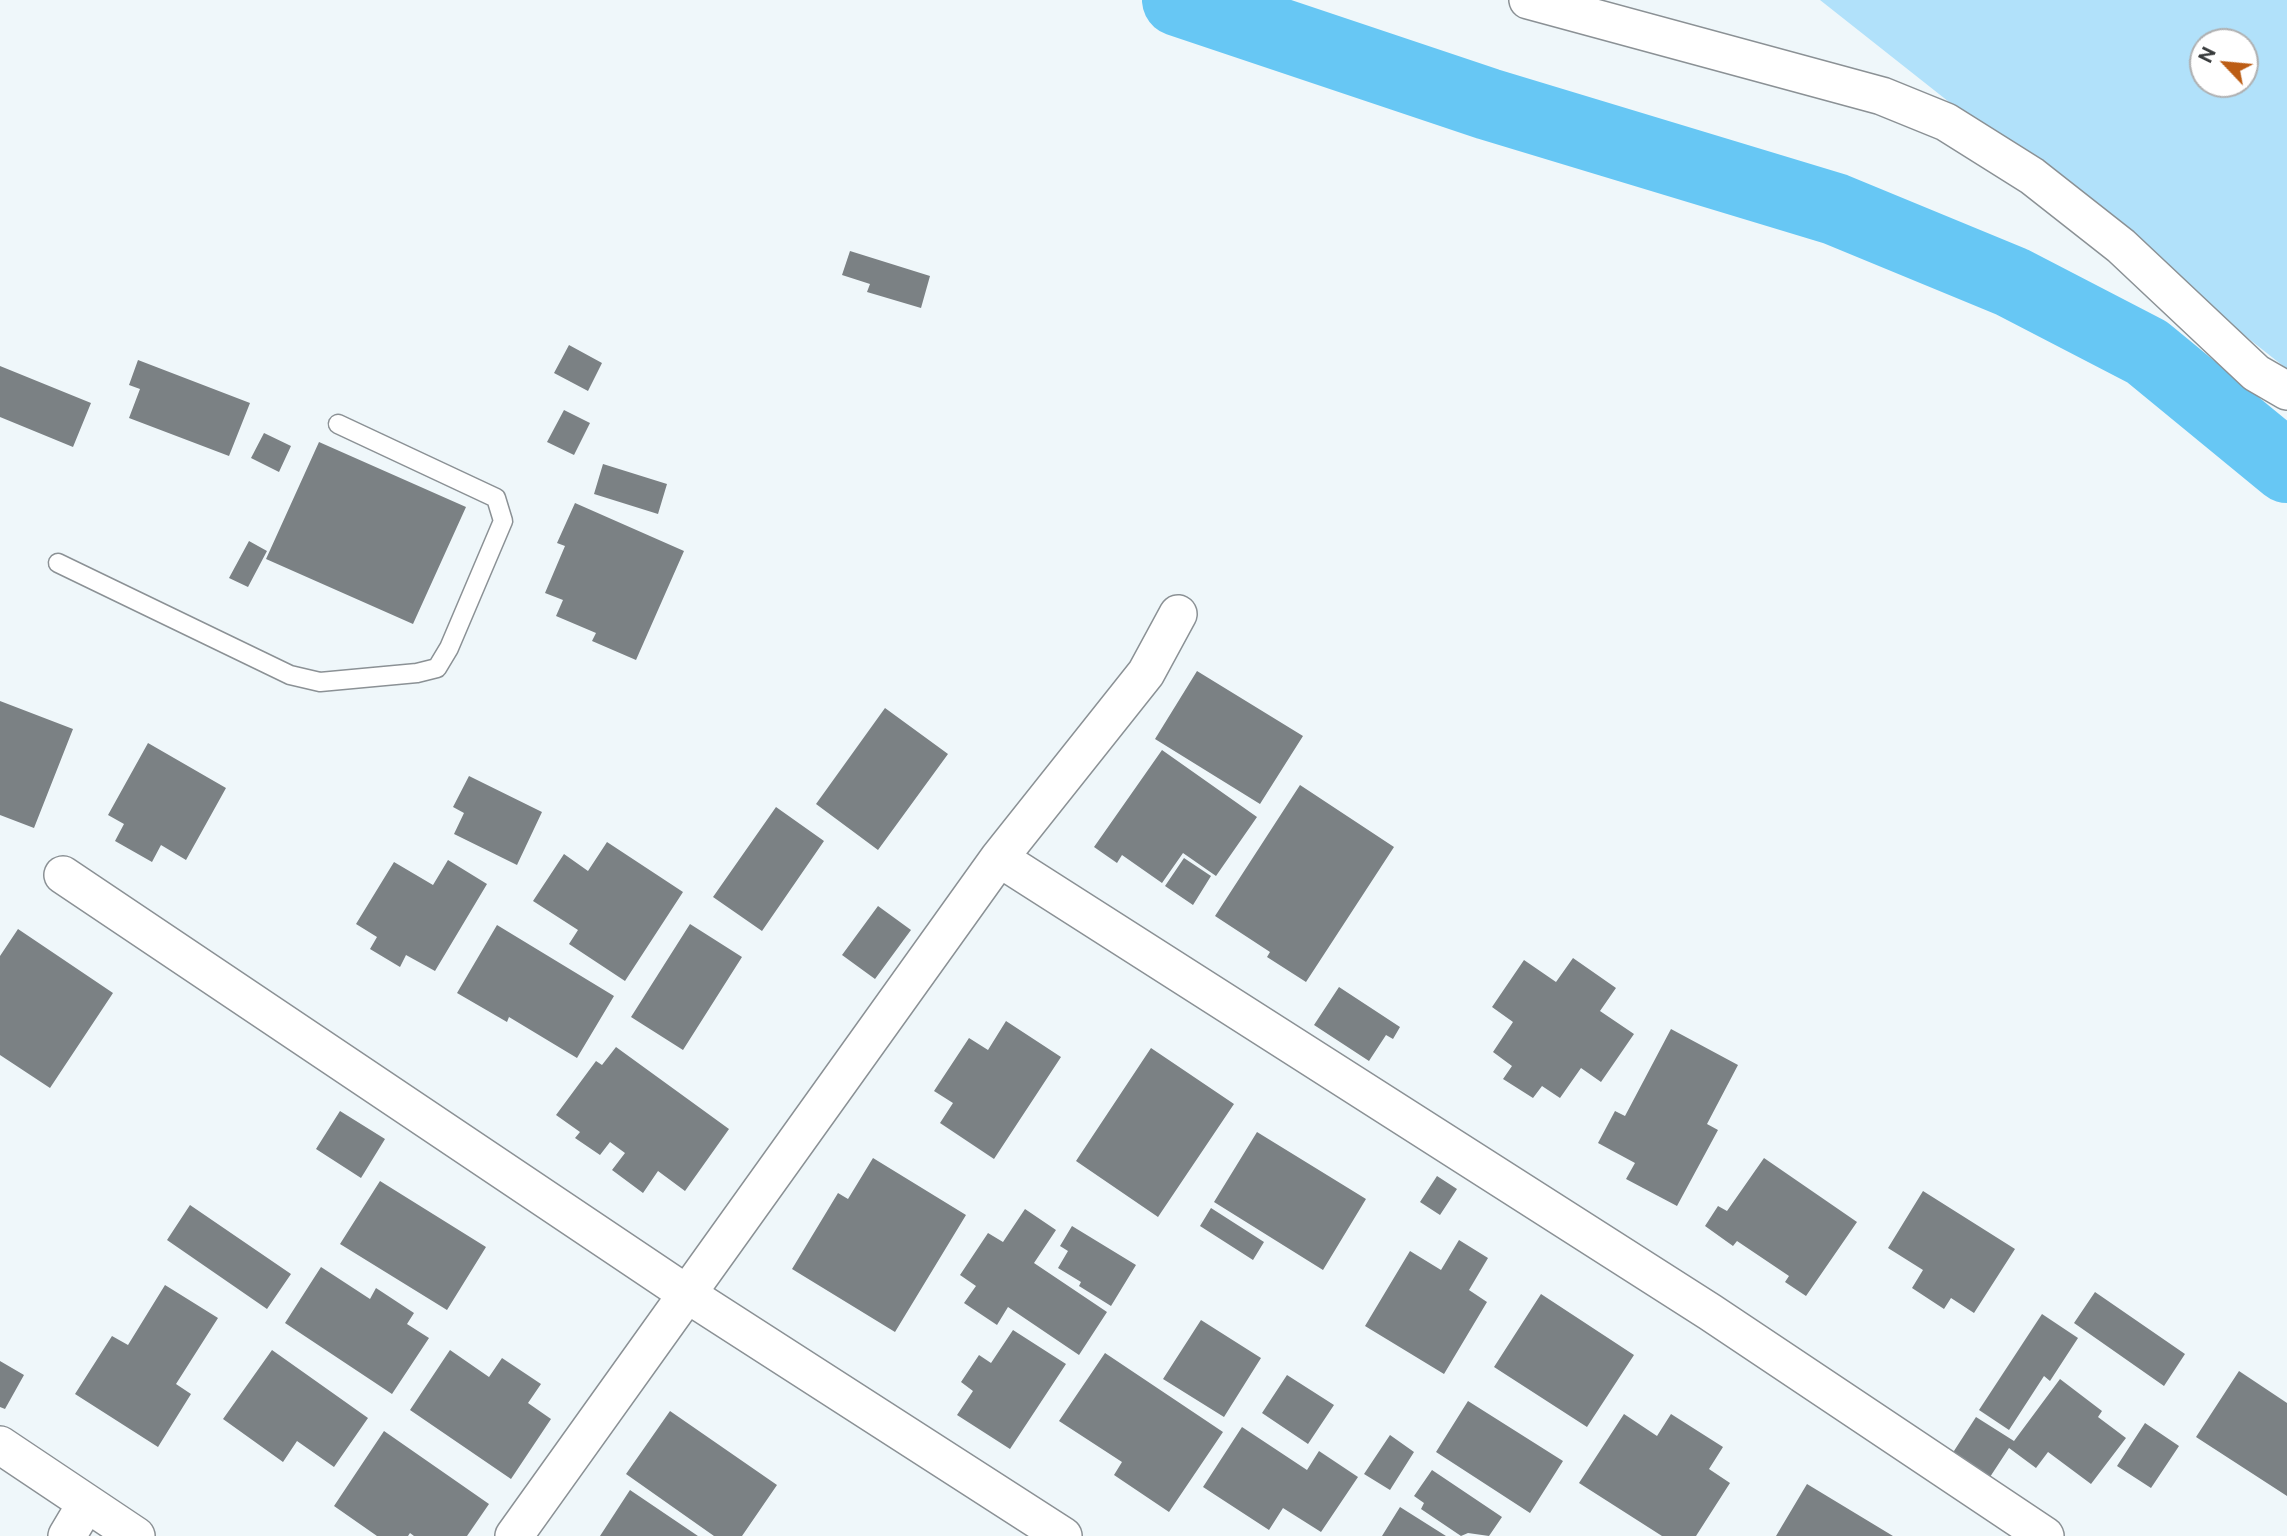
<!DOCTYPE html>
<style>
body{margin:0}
#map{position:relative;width:2287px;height:1536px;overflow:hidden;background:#eff7fa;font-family:"Public Sans",sans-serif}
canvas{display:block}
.north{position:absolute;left:2189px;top:28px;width:70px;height:70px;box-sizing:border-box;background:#fff;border:2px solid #afb0b1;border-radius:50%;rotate:296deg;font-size:19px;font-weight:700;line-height:28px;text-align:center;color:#373a3b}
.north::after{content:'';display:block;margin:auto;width:24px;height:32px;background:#bc5d15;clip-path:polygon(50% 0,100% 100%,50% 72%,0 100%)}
</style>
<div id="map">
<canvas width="2287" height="1536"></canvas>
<div class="north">N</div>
</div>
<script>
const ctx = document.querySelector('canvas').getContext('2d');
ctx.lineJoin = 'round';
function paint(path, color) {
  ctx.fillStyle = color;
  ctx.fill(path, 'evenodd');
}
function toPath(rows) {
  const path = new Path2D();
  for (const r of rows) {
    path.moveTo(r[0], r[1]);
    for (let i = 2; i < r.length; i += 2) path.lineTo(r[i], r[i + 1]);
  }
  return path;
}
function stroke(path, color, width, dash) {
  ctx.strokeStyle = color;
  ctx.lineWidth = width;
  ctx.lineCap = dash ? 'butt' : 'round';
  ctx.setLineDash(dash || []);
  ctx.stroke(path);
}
paint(toPath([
 [1820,0,2287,0,2287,369],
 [2203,42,2245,42,2245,84,2203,84]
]), '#b1e1fa');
stroke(toPath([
 [1178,0,1488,104,1835,209,2012,282,2147,352,2287,467]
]), '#67c7f4', 72);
paint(toPath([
 [850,251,930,276,921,308,867,292,870,284,842,275],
 [569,345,602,363,588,391,554,373],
 [138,360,250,403,229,456,129,418,140,389,129,385],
 [0,366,91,403,73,447,0,417],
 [564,410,590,423,574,455,547,442],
 [264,433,291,446,279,472,251,458],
 [319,442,466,507,413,624,266,559],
 [603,464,667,484,658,514,594,494],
 [575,503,684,551,636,660,592,641,596,633,556,616,563,600,545,593,565,546,557,543],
 [249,541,267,551,248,587,229,578],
 [1197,671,1303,736,1260,804,1155,739],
 [0,701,73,729,34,828,0,815],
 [885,708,948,754,878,850,816,804],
 [148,743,226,788,186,860,161,845,152,862,115,841,124,824,108,815],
 [1162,750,1257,817,1216,876,1183,853,1162,883,1122,855,1117,863,1094,847],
 [469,776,542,812,517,865,454,834,464,813,453,807],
 [1300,785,1394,847,1306,982,1267,957,1270,952,1215,916],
 [776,807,824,841,762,931,713,897],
 [607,842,683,892,625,981,569,944,578,930,533,901,564,854,588,871],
 [1184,858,1211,876,1193,905,1165,886],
 [448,860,487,884,435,971,406,955,400,967,370,949,377,937,356,924,394,862,433,885],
 [878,906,911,930,875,979,842,955],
 [690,924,742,957,683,1050,631,1017],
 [497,925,614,996,577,1058,509,1017,507,1022,457,993],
 [18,929,113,993,50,1088,0,1055,0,956],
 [1573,958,1616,988,1600,1011,1634,1034,1601,1082,1581,1068,1560,1098,1542,1086,1533,1098,1503,1079,1512,1066,1493,1052,1513,1022,1492,1007,1524,960,1556,982],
 [1339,987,1400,1027,1393,1039,1386,1035,1369,1061,1314,1025],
 [1006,1021,1061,1057,994,1159,940,1123,953,1103,934,1091,969,1038,988,1050],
 [1671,1029,1738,1065,1707,1124,1718,1130,1677,1206,1626,1179,1635,1163,1598,1143,1615,1111,1625,1116],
 [616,1047,729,1129,685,1191,658,1171,643,1193,612,1170,625,1153,610,1142,600,1155,575,1138,580,1132,556,1115,596,1061,602,1065],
 [1151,1048,1234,1104,1158,1217,1076,1161],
 [340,1111,385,1139,361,1178,316,1149],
 [1257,1132,1366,1199,1323,1270,1214,1202],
 [873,1158,966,1215,895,1332,792,1269,838,1193,848,1199],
 [1764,1158,1857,1222,1806,1296,1785,1282,1789,1276,1737,1241,1733,1246,1705,1226,1718,1206,1727,1211],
 [1437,1176,1457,1189,1440,1215,1420,1202],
 [380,1181,486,1247,447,1310,340,1244],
 [1923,1191,2015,1249,1974,1313,1951,1298,1944,1309,1912,1288,1923,1270,1888,1248],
 [190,1205,291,1274,267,1309,167,1240],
 [1211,1208,1264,1242,1253,1260,1200,1226],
 [1025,1209,1056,1230,1034,1263,1107,1312,1079,1355,1008,1307,997,1325,964,1303,976,1286,960,1275,988,1233,1003,1242],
 [1072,1226,1136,1265,1111,1306,1079,1286,1081,1282,1058,1268,1068,1251,1060,1246],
 [1459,1240,1488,1258,1469,1290,1487,1302,1444,1374,1365,1326,1410,1251,1441,1270],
 [321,1267,370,1299,376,1288,414,1313,407,1324,429,1338,392,1394,285,1323],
 [165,1285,218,1318,176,1384,191,1394,158,1447,75,1394,112,1336,128,1345],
 [2095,1292,2185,1354,2164,1386,2074,1323],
 [1541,1294,1634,1355,1587,1427,1494,1367],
 [2042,1314,2078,1338,2050,1381,2044,1376,2009,1430,1979,1410],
 [1201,1320,1261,1358,1224,1417,1163,1379],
 [1013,1330,1066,1364,1010,1449,957,1415,973,1391,961,1382,979,1355,991,1363],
 [272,1350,368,1418,334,1467,297,1441,283,1462,223,1419],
 [450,1350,489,1377,502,1358,541,1384,528,1403,551,1419,511,1479,410,1410],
 [1105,1353,1223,1432,1169,1512,1114,1475,1122,1462,1059,1421],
 [0,1361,24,1375,5,1409,0,1407],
 [2239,1371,2287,1403,2287,1496,2196,1437],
 [1287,1375,1334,1405,1308,1444,1262,1413],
 [2060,1379,2102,1411,2098,1417,2126,1438,2091,1484,2048,1452,2036,1468,2009,1448,1990,1477,1952,1454,1976,1417,2014,1441],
 [1468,1401,1563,1461,1530,1513,1436,1452],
 [670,1411,777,1485,742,1536,714,1536,626,1474],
 [1624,1414,1657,1436,1671,1414,1723,1447,1709,1469,1730,1483,1696,1536,1662,1536,1579,1483],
 [2145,1423,2179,1446,2151,1488,2117,1466],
 [1242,1427,1307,1470,1319,1451,1358,1477,1321,1532,1283,1508,1269,1530,1203,1487],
 [384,1431,489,1504,467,1536,414,1536,410,1533,408,1536,377,1536,334,1506],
 [1390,1435,1414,1452,1390,1490,1364,1474],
 [1432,1470,1502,1517,1489,1536,1468,1533,1461,1536,1421,1509,1424,1503,1414,1496],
 [1807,1484,1893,1536,1776,1536],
 [630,1490,698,1536,600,1536],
 [1400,1507,1446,1536,1382,1536]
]), '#7b8184');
const service = toPath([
 [58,563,290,675,320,682,417,673,437,668,449,648,503,521,496,498,338,424]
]);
const minor = toPath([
 [1528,0,1882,96,1946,122,2032,176,2121,246,2256,373,2287,391],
 [999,858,1146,673,1178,614],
 [63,875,687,1294,999,858,1710,1312,2045,1536],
 [0,1445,136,1536],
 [67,1536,86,1504],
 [514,1536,687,1294,1063,1536]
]);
stroke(service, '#8b9195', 21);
stroke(minor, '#8b9195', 40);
stroke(service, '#fff', 18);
stroke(minor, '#fff', 37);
</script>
